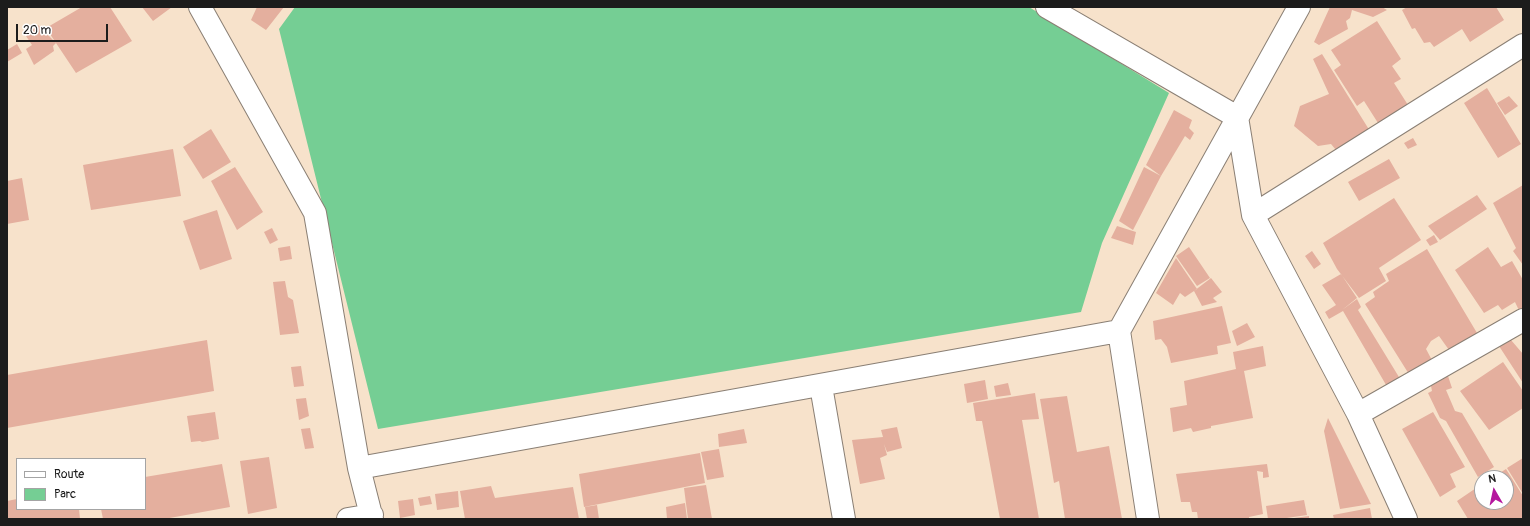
<!DOCTYPE html>
<style>
body{margin:0}
#map{position:relative;width:1530px;height:526px;overflow:hidden;background:#f7e2cb;font-family:Pangolin,sans-serif}
canvas{display:block}
.frame{position:absolute;inset:0;border:8px solid #1c1c1c;pointer-events:none}
.legend{position:absolute;left:16px;top:458px;width:130px;height:52px;box-sizing:border-box;background:#fff;border:1px solid #a4a4a4;margin:0;padding:5px 7px;list-style:none;font-size:12px;color:#1c1c1c}
.legend li{display:flex;align-items:center;gap:8px;height:20px}
.legend b{width:20px;border:1px solid #a4a4a4}
.north{position:absolute;left:1474px;top:470px;width:40px;height:40px;box-sizing:border-box;background:#fff;border:1px solid #a4a4a4;border-radius:50%;rotate:351deg;font-size:11px;font-weight:700;line-height:16px;text-align:center;color:#1c1c1c}
.north::after{content:'';display:block;margin:auto;width:14px;height:18px;background:#b5179e;clip-path:polygon(50% 0,100% 100%,50% 72%,0 100%)}
.scale{position:absolute;left:16px;top:24px;width:92px;height:18px;box-sizing:border-box;border:2px solid #1c1c1c;border-top:0;padding-left:5px;font-size:12px;line-height:14px;white-space:nowrap;color:#1c1c1c;-webkit-text-stroke:3px #fff;paint-order:stroke}
</style>
<div id="map">
<canvas width="1530" height="526"></canvas>
<div class="frame"></div>
<ul class="legend">
<li><b style="height:5px;background:#fff"></b>Route</li>
<li><b style="height:11px;background:#75ce94"></b>Parc</li>
</ul>
<div class="north">N</div>
<div class="scale">20 m</div>
</div>
<script>
const ctx = document.querySelector('canvas').getContext('2d');
ctx.lineJoin = 'round';
function paint(path, color) {
  ctx.fillStyle = color;
  ctx.fill(path, 'evenodd');
}
function toPath(rows) {
  const path = new Path2D();
  for (const r of rows) {
    path.moveTo(r[0], r[1]);
    for (let i = 2; i < r.length; i += 2) path.lineTo(r[i], r[i + 1]);
  }
  return path;
}
function stroke(path, color, width, dash) {
  ctx.strokeStyle = color;
  ctx.lineWidth = width;
  ctx.lineCap = dash ? 'butt' : 'round';
  ctx.setLineDash(dash || []);
  ctx.stroke(path);
}
paint(toPath([
 [295,7,1029,7,1169,93,1102,243,1081,312,378,429,279,29]
]), '#75ce94');
paint(toPath([
 [82,7,110,7,132,41,76,73,46,28],
 [142,7,172,7,153,21],
 [257,7,284,7,266,30,251,20],
 [1330,7,1382,7,1387,10,1373,17,1352,10,1350,18,1346,21,1348,29,1319,45,1314,42],
 [1407,7,1496,7,1504,20,1470,42,1462,29,1434,47,1430,42,1424,43,1415,28,1412,29,1402,10],
 [1377,21,1401,59,1392,66,1401,79,1394,83,1408,105,1398,120,1378,123,1364,101,1357,106,1334,70,1341,65,1331,50],
 [38,25,56,43,53,46,54,51,34,65,26,49,32,45,26,36],
 [17,44,22,53,7,62,7,50],
 [1322,54,1373,136,1341,156,1331,144,1318,146,1294,126,1300,106,1329,94,1313,59],
 [1487,88,1521,144,1498,158,1464,103],
 [1509,96,1518,106,1505,115,1497,103],
 [1174,110,1192,120,1189,128,1194,133,1190,140,1185,136,1161,176,1146,165],
 [211,129,231,162,203,179,183,147],
 [1413,138,1417,145,1408,149,1404,143],
 [173,149,181,196,91,210,83,165],
 [1389,159,1400,178,1359,201,1348,182],
 [235,167,263,212,237,230,211,181],
 [1144,167,1161,176,1133,230,1119,221],
 [22,178,29,220,7,224,7,181],
 [1523,185,1523,265,1513,251,1516,248,1493,203],
 [1477,195,1487,209,1440,240,1428,226],
 [1394,198,1421,240,1379,268,1386,281,1359,298,1337,269,1323,243],
 [217,210,232,259,200,270,183,221],
 [1117,226,1136,232,1133,245,1111,238],
 [272,228,278,240,270,244,264,232],
 [1434,235,1438,242,1430,246,1426,240],
 [290,246,292,259,280,261,278,248],
 [1189,247,1210,278,1197,286,1176,256],
 [1488,247,1501,267,1512,261,1523,280,1523,319,1515,302,1502,310,1498,305,1484,313,1455,270],
 [1427,249,1477,333,1471,347,1454,357,1439,336,1431,341,1426,349,1434,364,1412,379,1365,304,1375,297,1373,292,1389,281,1386,274],
 [1312,251,1321,264,1314,269,1305,256],
 [1176,258,1197,289,1185,297,1180,293,1173,305,1156,293],
 [1341,274,1357,298,1342,310,1357,299,1361,307,1358,310,1402,382,1389,390,1343,311,1329,319,1325,312,1336,305,1322,285],
 [1211,278,1222,292,1213,298,1217,302,1202,306,1194,291],
 [285,281,288,297,293,300,299,333,280,335,273,282],
 [1222,306,1231,343,1217,346,1218,354,1171,363,1167,347,1161,339,1155,340,1153,321],
 [1247,323,1255,337,1237,346,1232,331],
 [207,340,214,391,7,428,7,375],
 [1511,340,1523,354,1523,383,1499,346],
 [1263,346,1266,366,1244,371,1253,418,1211,426,1211,428,1193,432,1191,428,1173,432,1170,408,1187,405,1184,381,1236,369,1233,352],
 [1503,362,1523,391,1523,408,1489,430,1460,391],
 [301,366,304,386,294,387,291,367],
 [1448,376,1452,388,1446,390,1455,411,1462,413,1494,467,1478,477,1446,421,1440,418,1428,393,1432,391,1431,386],
 [985,380,988,399,967,403,964,384],
 [1008,383,1011,395,996,397,994,386],
 [1035,393,1039,419,1022,420,1039,519,1000,519,982,421,976,421,973,403],
 [1067,396,1077,452,1109,446,1122,519,1065,519,1059,481,1054,483,1040,399],
 [306,398,309,416,299,420,296,399],
 [215,412,219,439,202,442,200,441,191,442,187,416],
 [1433,412,1465,467,1450,474,1456,487,1440,497,1402,429],
 [1328,418,1371,504,1340,509,1324,431],
 [897,427,902,448,887,452,884,444,887,455,880,458,885,479,860,484,852,440,883,437,881,430],
 [310,428,314,448,305,449,301,429],
 [744,429,747,443,719,447,718,434],
 [719,449,724,477,707,480,701,452],
 [700,453,705,483,584,507,579,474],
 [269,457,277,508,248,514,240,461],
 [1523,458,1523,494,1507,468],
 [222,464,230,507,164,519,103,519,101,509,145,509,145,477],
 [1267,464,1269,477,1263,478,1263,472,1257,471,1263,514,1249,517,1249,519,1198,519,1197,512,1192,512,1190,502,1181,502,1176,474],
 [1506,469,1523,496,1523,519,1468,519,1457,501,1482,484,1482,502,1506,502,1506,478,1492,478],
 [706,485,712,519,688,519,684,488],
 [491,486,495,498,573,487,579,519,465,519,460,491],
 [458,491,459,507,437,510,435,494],
 [430,496,432,504,420,506,418,498],
 [17,499,17,509,79,509,80,519,7,519,7,501],
 [413,499,415,515,400,518,398,501],
 [1304,500,1307,515,1280,519,1268,519,1266,506],
 [685,503,687,519,667,519,666,507],
 [597,505,599,519,587,519,585,507],
 [1370,508,1372,519,1334,519,1333,515],
 [1309,516,1309,519,1294,519,1294,518]
]), '#e4af9e');
const minor = toPath([
 [200,7,315,213,359,468,372,519],
 [1047,7,1237,117,1253,215,1358,414,1406,519],
 [1253,215,1523,45],
 [821,386,844,519],
 [1358,414,1523,320],
 [359,468,1119,331],
 [348,519,372,515],
 [1148,519,1119,331,1299,7]
]);
stroke(minor, '#8a7f74', 24);
stroke(minor, '#fff', 22);
</script>
